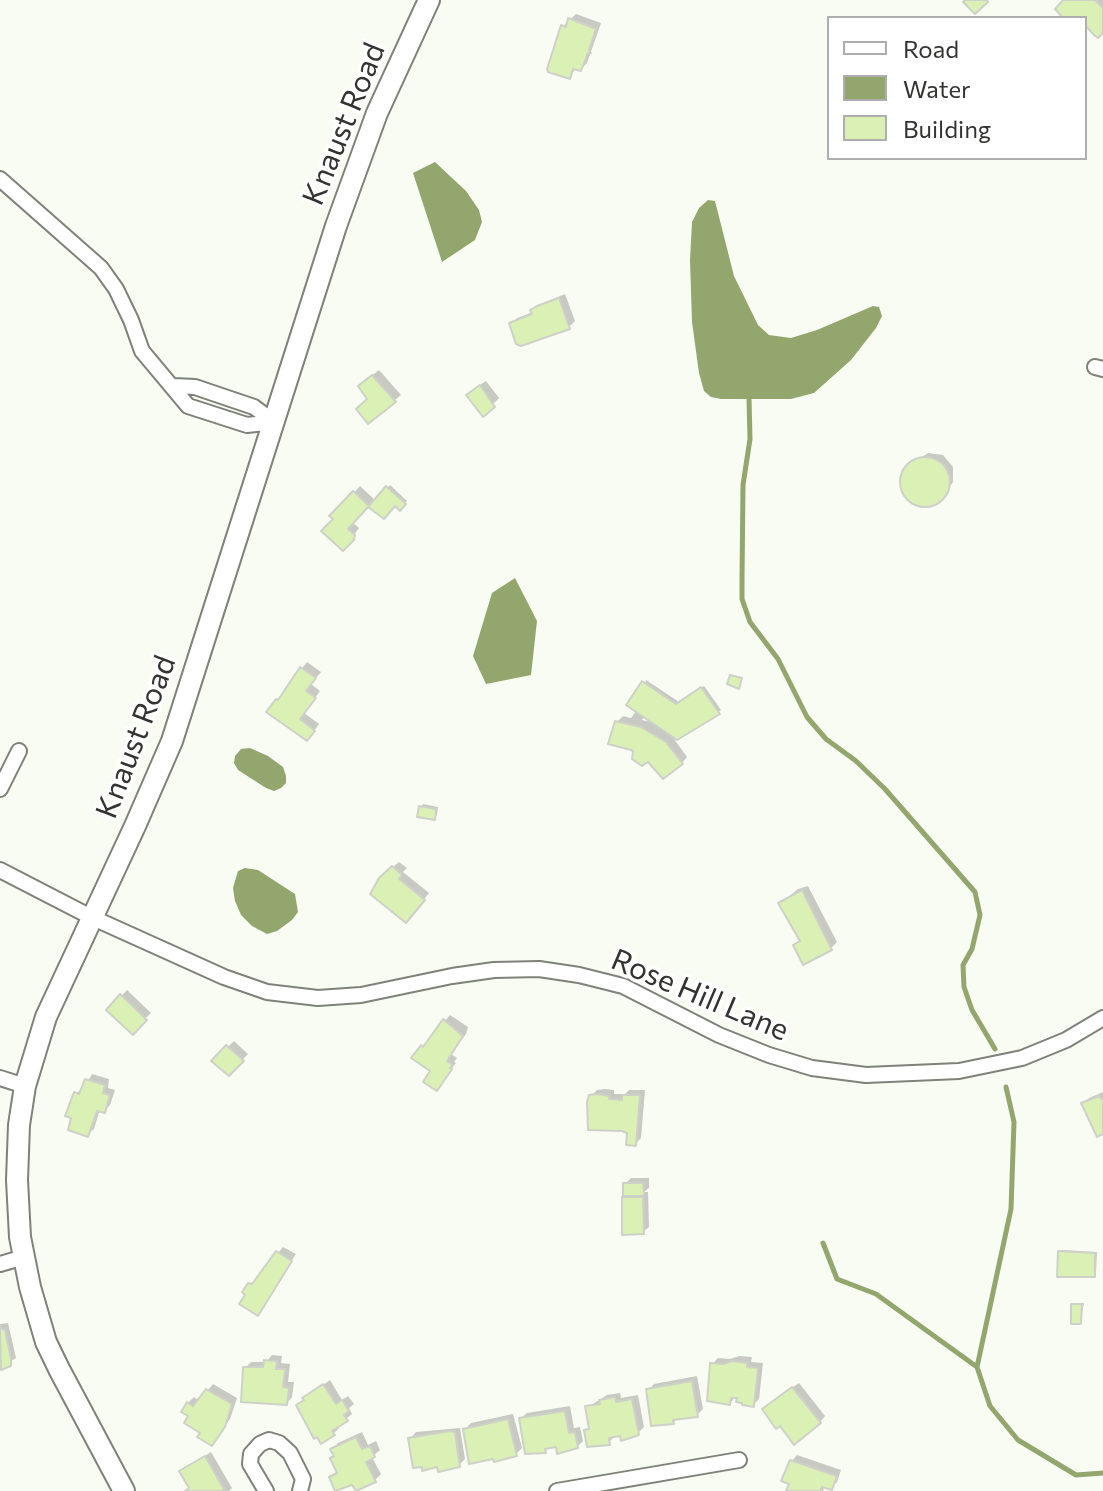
<!DOCTYPE html>
<style>
body{margin:0}
#map{position:relative;width:1103px;height:1491px;overflow:hidden;background:#f9fcf3;font-family:Commissioner,sans-serif}
canvas{display:block}
.legend{position:absolute;left:827px;top:16px;width:260px;height:144px;box-sizing:border-box;background:#fff;border:2px solid #adaead;margin:0;padding:10px 14px;list-style:none;font-size:24px;color:#333431}
.legend li{display:flex;align-items:center;gap:16px;height:40px}
.legend b{width:40px;border:2px solid #adaead}
</style>
<div id="map">
<canvas width="1103" height="1491"></canvas>
<ul class="legend">
<li><b style="height:10px;background:#fff"></b>Road</li>
<li><b style="height:22px;background:#93a66e"></b>Water</li>
<li><b style="height:22px;background:#dbf0b5"></b>Building</li>
</ul>
</div>
<script>
const ctx = document.querySelector('canvas').getContext('2d');
ctx.lineJoin = 'round';
function paint(path, color) {
  ctx.fillStyle = color;
  ctx.fill(path, 'evenodd');
}
function toPath(rows) {
  const path = new Path2D();
  for (const r of rows) {
    if (r.length === 3) {
      path.moveTo(r[0] + r[2], r[1]);
      path.arc(r[0], r[1], r[2], 0, 2 * Math.PI);
      continue;
    }
    path.moveTo(r[0], r[1]);
    for (let i = 2; i < r.length; i += 2) path.lineTo(r[i], r[i + 1]);
  }
  return path;
}
function stroke(path, color, width, dash) {
  ctx.strokeStyle = color;
  ctx.lineWidth = width;
  ctx.lineCap = dash ? 'butt' : 'round';
  ctx.setLineDash(dash || []);
  ctx.stroke(path);
}
function drawText(font, color, halo, rows, align = 'center') {
  ctx.font = font + ' Commissioner,sans-serif';
  ctx.lineWidth = 7;
  ctx.setLineDash([]);
  ctx.textBaseline = 'middle';
  ctx.strokeStyle = halo;
  ctx.fillStyle = color;
  for (const [text, x, y, turn = 0] of rows) {
    ctx.save();
    ctx.translate(x, y);
    ctx.rotate((+turn || 0) * Math.PI / 180);
    ctx.textAlign = isNaN(turn) ? turn : align;
    if (halo) ctx.strokeText(text, 0, 0);
    ctx.fillText(text, 0, 0);
    ctx.restore();
  }
}
paint(toPath([
 [435,162,466,191,479,210,482,222,475,240,442,262,413,173],
 [708,200,715,201,734,276,758,325,769,335,791,338,817,330,873,306,879,307,882,316,876,328,851,360,814,393,791,399,721,399,711,397,704,391,699,373,692,322,690,260,692,222,699,208],
 [515,578,537,621,531,675,486,684,473,656,492,593],
 [250,748,268,756,283,767,286,776,286,783,281,788,274,791,266,788,238,770,234,763,235,756,241,749],
 [245,868,258,870,295,894,298,912,292,920,277,931,267,934,252,926,241,915,235,901,233,888,238,871]
]), '#93a66e');
paint(toPath([
 [1067,0,1103,0,1103,30,1085,22,1085,18,1066,18],
 [576,14,601,23,587,63,581,69,576,68,570,77,549,69,563,26],
 [565,294,575,321,569,327,512,324,517,318,533,312,538,305],
 [379,370,401,395,369,421,366,380],
 [486,381,499,398,483,414,474,389],
 [928,453,943,455,953,467,953,482,940,499,925,505,914,502,903,490,902,483,905,471,910,465],
 [390,485,407,501,400,508,395,504,384,517,368,505,352,522,359,528,349,542,335,519,350,497,360,486,376,501],
 [307,662,321,672,311,684,320,691,304,713,319,724,313,732,277,700],
 [646,680,679,702,704,686,721,710,674,739,687,757,682,763,648,760,635,751,617,722,623,716,631,718,637,710],
 [645,716,655,723,642,720],
 [423,804,438,807,437,815,434,818,421,807],
 [399,862,407,868,403,872,429,893,411,915,387,872],
 [808,886,837,942,831,948,796,945,802,939,781,903,798,889],
 [127,990,151,1013,131,1032,108,1010],
 [450,1015,468,1027,466,1034,451,1054,457,1058,454,1062,456,1063,442,1082,433,1071,414,1057],
 [234,1041,248,1054,229,1073,214,1061],
 [92,1074,109,1079,108,1088,115,1090,110,1105,104,1111,100,1109,94,1129,88,1134,76,1093,84,1088],
 [605,1089,614,1090,614,1094,625,1094,629,1090,645,1090,641,1138,635,1144,629,1132,591,1096,597,1090],
 [1103,1092,1103,1132,1083,1104,1089,1098],
 [631,1178,649,1178,649,1188,644,1192,648,1192,649,1227,643,1232,624,1198,628,1194,625,1184],
 [283,1247,296,1254,257,1313,246,1288,258,1278],
 [1062,1250,1097,1252,1096,1273,1094,1275,1059,1252],
 [1075,1303,1084,1303,1080,1322,1073,1305],
 [8,1323,16,1358,2,1367,0,1324],
 [272,1355,282,1356,281,1363,290,1364,288,1382,294,1382,292,1397,287,1403,245,1368,251,1362,266,1362],
 [739,1356,752,1357,751,1362,763,1363,759,1399,753,1405,739,1393,730,1403,712,1364,718,1358,730,1359],
 [697,1376,703,1409,697,1415,677,1418,673,1422,648,1390,654,1384],
 [330,1380,342,1400,348,1396,354,1404,349,1408,352,1414,338,1425,339,1428,333,1434,305,1398],
 [799,1383,825,1416,820,1422,770,1403],
 [213,1384,237,1398,230,1419,217,1438,202,1432,191,1416,188,1403,194,1397,199,1401],
 [620,1393,621,1398,638,1395,644,1427,638,1433,615,1435,609,1443,586,1431,591,1426,588,1407,607,1395],
 [570,1406,574,1428,580,1427,583,1441,577,1447,550,1446,545,1451,521,1418,527,1413],
 [513,1414,522,1448,516,1454,465,1429,471,1423],
 [460,1428,465,1459,459,1465,411,1438,416,1432],
 [362,1432,368,1445,376,1441,380,1450,372,1457,381,1474,375,1480,353,1483,331,1478,338,1471,332,1449,338,1443],
 [211,1452,232,1488,229,1491,185,1491,191,1487,182,1471],
 [797,1455,841,1470,837,1482,831,1488,825,1485,823,1491,788,1491,792,1461]
]), '#0003');
stroke(toPath([
 [749,399,750,439,743,485,742,580,742,599,750,622,778,659,807,717,826,739,856,761,885,789,975,892,980,915,972,949,963,965,964,987,972,1010,995,1049],
 [1006,1087,1014,1122,1011,1209,977,1367,990,1406,1018,1440,1076,1475,1103,1473],
 [823,1243,837,1279,876,1294,977,1367]
]), '#93a66e', 5);
const building = toPath([
 [965,0,987,0,988,2,975,14,963,2,965,0],
 [1063,0,1095,0,1103,8,1103,33,1098,38,1095,36,1085,25,1085,18,1063,18,1055,9,1063,0],
 [568,18,596,29,589,50,591,53,588,53,581,71,573,69,570,79,548,72,547,69,561,25,566,27,568,18],
 [559,298,570,329,521,346,516,344,509,323,532,314,530,310,537,306,559,298],
 [372,375,396,402,368,424,356,409,367,399,358,386,372,375],
 [480,385,495,407,483,417,466,395,480,385],
 [925,482,25],
 [386,486,406,504,400,511,395,506,384,519,368,507,386,486],
 [353,491,369,506,348,529,355,535,354,540,343,551,321,531,333,519,329,516,353,491],
 [300,667,316,678,306,691,316,698,300,719,315,731,307,741,266,712,276,699,278,700,300,667],
 [730,675,742,678,739,689,727,684,730,675],
 [642,681,676,704,701,687,720,714,677,740,626,705,642,681],
 [615,721,641,727,666,742,683,764,663,779,648,762,642,766,632,759,633,751,631,750,608,744,615,721],
 [419,806,436,809,435,820,417,817,419,806],
 [392,866,402,875,399,879,425,900,406,923,370,894,379,878,392,866],
 [802,890,832,950,803,965,793,945,800,941,778,903,802,890],
 [120,994,147,1020,133,1035,106,1010,120,994],
 [443,1019,463,1036,447,1061,453,1065,450,1068,452,1069,437,1091,423,1082,430,1071,411,1058,421,1045,423,1047,443,1019],
 [226,1045,244,1061,229,1076,211,1061,226,1045],
 [85,1079,105,1085,103,1093,110,1095,105,1113,97,1111,88,1137,68,1130,71,1118,65,1116,74,1092,79,1094,85,1079],
 [598,1094,609,1096,609,1099,622,1100,622,1095,640,1095,636,1146,626,1145,627,1133,622,1131,588,1130,587,1102,589,1095,598,1094],
 [1099,1096,1101,1099,1103,1098,1103,1134,1097,1137,1081,1103,1099,1096],
 [623,1183,643,1183,644,1196,623,1196,623,1183],
 [622,1197,643,1197,644,1234,622,1235,622,1197],
 [276,1251,292,1261,258,1316,239,1304,245,1295,242,1292,248,1283,252,1284,276,1251],
 [1058,1251,1095,1253,1095,1277,1057,1277,1058,1251],
 [1071,1304,1082,1304,1081,1324,1071,1324,1071,1304],
 [0,1328,5,1330,11,1359,11,1366,1,1370,0,1328],
 [264,1360,277,1361,276,1369,285,1369,283,1387,289,1388,287,1405,241,1402,243,1367,263,1367,264,1360],
 [732,1361,747,1363,747,1367,758,1368,754,1407,742,1405,742,1403,736,1402,737,1398,731,1398,730,1405,707,1401,710,1363,723,1364,732,1361],
 [692,1381,698,1417,673,1420,674,1424,651,1426,646,1389,692,1381],
 [323,1384,336,1404,342,1400,349,1411,344,1415,348,1421,332,1431,335,1435,321,1444,317,1437,314,1439,296,1405,304,1400,302,1398,323,1384],
 [792,1387,821,1423,794,1445,780,1426,776,1429,762,1409,792,1387],
 [206,1389,232,1404,225,1427,212,1446,197,1437,200,1433,184,1423,188,1416,181,1412,187,1402,193,1406,206,1389],
 [615,1397,616,1402,632,1399,639,1435,621,1441,620,1436,609,1438,610,1445,587,1447,584,1430,589,1429,585,1406,600,1404,599,1400,615,1397],
 [565,1411,569,1433,575,1432,578,1448,557,1454,556,1447,545,1449,546,1453,525,1454,519,1418,565,1411],
 [508,1419,517,1456,494,1462,493,1459,469,1464,463,1429,508,1419],
 [450,1431,455,1432,460,1467,438,1472,437,1467,422,1471,422,1467,413,1468,408,1438,450,1431],
 [356,1437,362,1449,370,1446,375,1457,366,1462,376,1482,356,1491,352,1485,335,1491,329,1477,337,1473,330,1458,334,1456,330,1449,356,1437],
 [205,1456,225,1491,185,1491,189,1488,179,1471,205,1456],
 [790,1460,837,1476,832,1490,822,1487,820,1491,786,1491,789,1484,781,1481,790,1460]
]);
paint(building, '#dbf0b5');
stroke(building, '#ced1c8', 2);
const street = toPath([
 [0,179,101,268,116,289,131,320,142,351,188,406,247,425,274,422],
 [1095,367,1103,369],
 [174,386,195,387,254,407,274,422],
 [0,789,19,751],
 [0,870,91,917,224,977,267,992,318,998,361,995,452,976,494,970,539,969,579,975,623,986,719,1035,769,1055,812,1068,866,1075,959,1071,1022,1058,1066,1040,1103,1018],
 [0,1078,25,1086],
 [0,1264,24,1257],
 [266,1491,250,1464,251,1454,260,1444,269,1440,279,1443,290,1453,303,1479,300,1491],
 [557,1491,739,1460]
]);
const secondary = toPath([
 [124,1491,59,1369,46,1342,30,1287,20,1237,17,1180,19,1125,25,1086,46,1017,135,826,172,741,336,226,377,113,429,0]
]);
stroke(street, '#7f8279', 18);
stroke(secondary, '#7f8279', 24);
stroke(street, '#fff', 14);
stroke(secondary, '#fff', 20);
drawText('30px', '#333431', '#fff', [
 ["Knaust Road",344,124,-68],
 ["Knaust Road",136,737,-69],
 ["Rose Hill Lane",700,995,23]
]);
</script>
